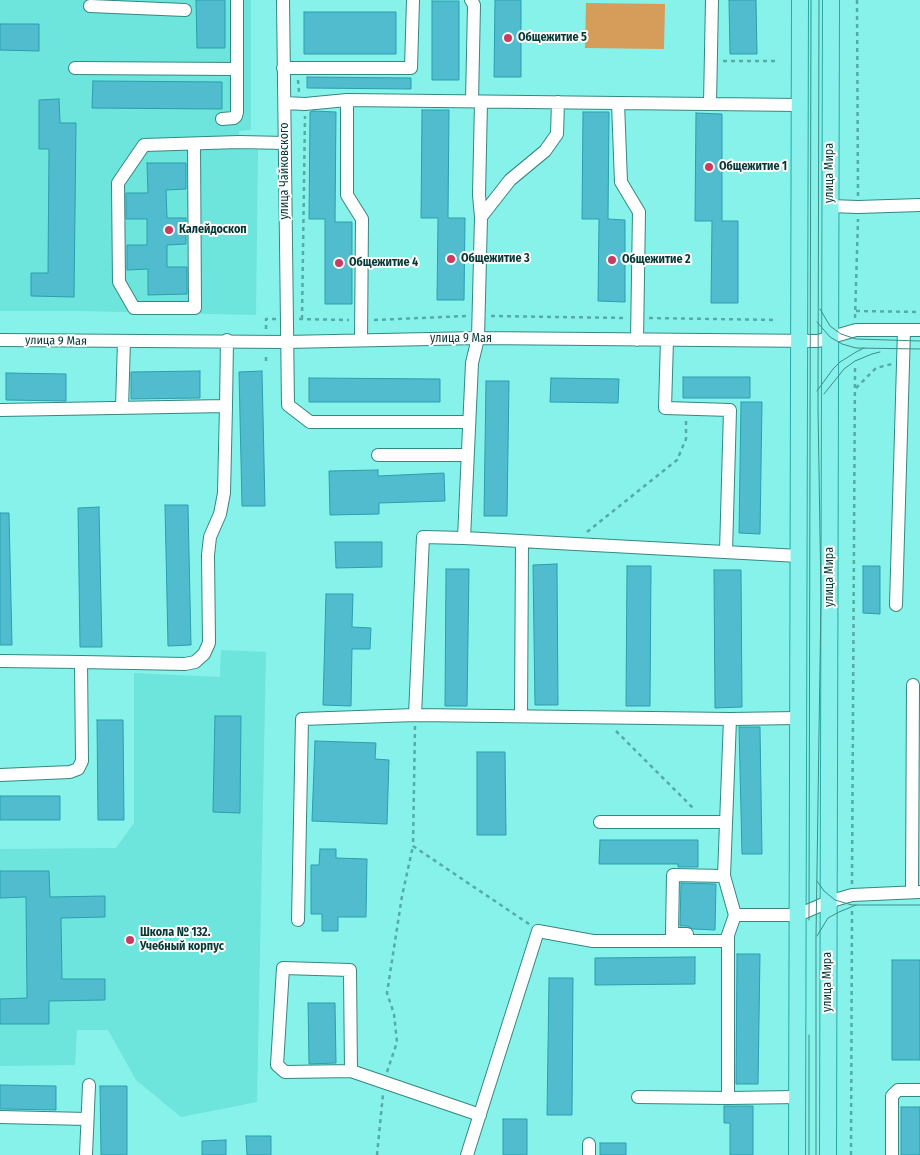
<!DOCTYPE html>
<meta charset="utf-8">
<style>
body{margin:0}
canvas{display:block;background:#86f2ea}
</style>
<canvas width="920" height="1155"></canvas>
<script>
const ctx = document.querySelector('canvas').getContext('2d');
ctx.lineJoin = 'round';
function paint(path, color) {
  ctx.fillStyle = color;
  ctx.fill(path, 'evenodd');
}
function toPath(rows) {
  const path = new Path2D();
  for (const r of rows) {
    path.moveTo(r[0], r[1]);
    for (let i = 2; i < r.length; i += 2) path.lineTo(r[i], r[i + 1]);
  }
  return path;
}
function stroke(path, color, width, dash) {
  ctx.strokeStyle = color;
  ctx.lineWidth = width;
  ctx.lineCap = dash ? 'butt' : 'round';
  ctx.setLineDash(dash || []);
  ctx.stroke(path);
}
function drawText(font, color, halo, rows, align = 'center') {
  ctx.font = font + ' "Fira Sans Condensed",sans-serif';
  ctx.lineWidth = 4;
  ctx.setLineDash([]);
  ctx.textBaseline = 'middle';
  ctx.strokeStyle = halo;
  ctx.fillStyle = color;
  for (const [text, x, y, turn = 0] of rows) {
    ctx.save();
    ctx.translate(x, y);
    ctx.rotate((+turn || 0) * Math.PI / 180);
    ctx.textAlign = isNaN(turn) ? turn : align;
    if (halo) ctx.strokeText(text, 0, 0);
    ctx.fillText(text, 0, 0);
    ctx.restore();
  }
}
paint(toPath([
 [0,0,251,0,251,130,239,131,239,149,258,150,256,315,80,311,0,311],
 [221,650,266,652,257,1102,181,1117,136,1080,108,1030,77,1030,75,1065,0,1066,0,849,116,848,134,823,134,673,220,677]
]), '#6de4dc');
paint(toPath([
 [586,3,665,4,664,49,585,48]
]), '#d59c5a');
const building = toPath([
 [196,0,225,0,225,48,197,48,196,0],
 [495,0,521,0,521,77,494,77,495,0],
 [729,0,756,0,757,54,730,54,729,0],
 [432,1,459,1,459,80,432,80,432,1],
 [304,12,396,12,396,54,304,54,304,12],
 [0,24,39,24,39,51,0,50,0,24],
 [307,77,411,78,411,89,307,88,307,77],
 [93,81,222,82,222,109,92,108,93,81],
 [59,99,60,123,76,123,74,297,31,296,31,273,48,273,49,149,39,149,39,100,59,99],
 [422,110,449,110,448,218,465,218,464,300,437,300,438,218,421,218,422,110],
 [313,111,336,112,335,222,352,222,352,304,325,304,325,219,309,219,310,112,313,111],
 [583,112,609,112,608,219,625,220,625,302,598,301,599,219,582,219,583,112],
 [696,113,722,114,722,221,738,221,738,303,711,303,712,221,695,221,696,113],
 [147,163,186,163,186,189,166,190,167,218,186,218,186,244,167,245,167,267,187,267,187,294,148,295,148,269,127,270,127,245,147,245,147,219,126,219,126,193,148,193,147,163],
 [200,371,200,398,131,399,131,372,200,371],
 [262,371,265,506,242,506,239,372,262,371],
 [6,373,66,374,66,401,6,400,6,373],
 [683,377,750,377,750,398,683,398,683,377],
 [309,378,440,379,440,402,309,402,309,378],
 [551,378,619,379,618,403,550,402,551,378],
 [486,381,509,381,507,516,484,516,486,381],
 [741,402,762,402,760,534,739,533,741,402],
 [378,470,378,476,444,473,445,501,379,503,379,514,330,515,329,471,378,470],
 [165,505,188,505,191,645,168,646,165,505],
 [99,507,102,647,80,647,78,508,99,507],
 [0,513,9,513,12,645,0,645,0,513],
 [335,542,382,542,382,567,336,568,335,542],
 [557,564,558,705,535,705,533,565,557,564],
 [627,566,651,566,650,706,626,706,627,566],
 [863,566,880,566,880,614,863,613,863,566],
 [446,569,469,569,467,706,445,706,446,569],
 [714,570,741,570,742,707,715,708,714,570],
 [326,594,353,594,352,627,371,628,370,649,352,649,351,706,323,705,326,594],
 [215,716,241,716,240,813,213,812,215,716],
 [97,720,123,720,124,820,98,820,97,720],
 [739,727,760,727,762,854,742,854,739,727],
 [315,741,376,743,375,759,389,760,387,824,312,821,315,741],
 [477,752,505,752,506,835,477,835,477,752],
 [0,796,60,796,60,820,0,820,0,796],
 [600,840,698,840,698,867,678,867,678,864,599,864,600,840],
 [320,849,336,849,336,858,367,859,366,917,338,917,338,931,322,931,322,914,311,914,311,865,319,865,320,849],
 [0,871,49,871,50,897,105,896,105,917,61,918,62,979,105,979,105,1000,49,1001,49,1024,0,1024,0,999,27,998,26,897,0,898,0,871],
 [681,883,716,884,715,930,693,929,687,926,680,926,681,883],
 [737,954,760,954,758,1084,736,1084,737,954],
 [695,957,695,984,595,985,595,958,695,957],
 [892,960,920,960,920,1060,892,1060,892,960],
 [549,978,573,978,572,1115,547,1115,549,978],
 [308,1003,335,1003,336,1063,309,1064,308,1003],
 [0,1085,56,1086,56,1110,0,1109,0,1085],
 [100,1086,127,1086,127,1155,101,1155,100,1086],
 [724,1106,753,1106,753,1155,730,1155,730,1123,724,1123,724,1106],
 [901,1107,920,1107,920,1155,901,1155,901,1107],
 [503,1119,527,1119,527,1155,503,1155,503,1119],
 [246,1136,271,1136,271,1155,247,1155,246,1136],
 [226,1140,226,1155,202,1155,202,1141,226,1140],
 [600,1143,626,1143,626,1155,600,1155,600,1143]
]);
paint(building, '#50bccd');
stroke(building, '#2b9faf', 1);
const minor = toPath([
 [283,0,288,405,310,422,468,422],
 [471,0,474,5,472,101],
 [90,6,185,10],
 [75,68,237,69],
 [283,68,411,68,413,0],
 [347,100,347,195,362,219,361,340],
 [481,102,479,195,481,217,478,338,472,363,464,538,799,556],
 [285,103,305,104,347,100,799,105],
 [618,103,621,182,639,212,637,340],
 [710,104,712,0],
 [222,119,234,118,236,116,237,112,237,0],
 [194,144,195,308,134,308,119,282,118,183,144,145,239,142,285,143],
 [830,206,858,207,920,205],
 [481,217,510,180,545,151,557,134,558,102],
 [0,340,286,342,478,338,818,341,856,330,920,330],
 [667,340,665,408,730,410,726,552],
 [122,407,124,341],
 [0,410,226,406,227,340],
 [378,455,467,455],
 [896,605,904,330],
 [0,661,81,662,82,761,78,769,70,772,0,775],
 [81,662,185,664,195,662,204,654,209,643,208,555,210,537,220,514,224,493,226,406],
 [415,715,423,537,464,538],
 [521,716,522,542],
 [730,719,724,876,735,915,728,935,728,1098,798,1097],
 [600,822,726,822],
 [912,892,913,685],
 [735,915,798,915,828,902,852,895,920,892],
 [298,920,302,719,415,715,730,719,798,718],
 [687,934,672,934,673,875,724,876],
 [351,1071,285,1072,277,1065,283,968,350,970,351,1071,480,1115],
 [638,1097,728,1098],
 [0,1117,87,1119],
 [86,1155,89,1085],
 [467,1155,538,931,593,941,728,941],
 [589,1155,589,1144],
 [892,1155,892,1096,898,1090,920,1090]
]);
const major = toPath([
 [797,1155,800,0],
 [828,1155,831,0]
]);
stroke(minor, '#348882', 14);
stroke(major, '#26a9a3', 18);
stroke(toPath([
 [857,0,858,196],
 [723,61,778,61],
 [298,80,299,92],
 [856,311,920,312],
 [491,316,626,318],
 [649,318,777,320],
 [855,318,858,219],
 [299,319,349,320],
 [302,319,305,116],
 [374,320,466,316],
 [266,329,266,319,276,319],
 [266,361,266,355],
 [856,388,876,368,892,364],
 [587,532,677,460,686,439,686,420],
 [415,726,413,846,529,924],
 [616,731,695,810],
 [852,884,855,368],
 [387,1072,397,1042,394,1014,387,993,402,896,413,846],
 [377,1155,383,1094],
 [851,1155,852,910]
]), '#55aba6', 2.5, [4, 4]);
stroke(minor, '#fff', 12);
stroke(major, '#88f1eb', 16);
stroke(toPath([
 [820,309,830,326,841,334,856,339,920,341],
 [817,322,830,337,842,344,856,348,920,349],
 [817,391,833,369,840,362,856,352,864,348],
 [824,394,844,369,855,361,872,354,880,352],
 [817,881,824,891,835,900,852,905,920,905],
 [809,920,811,0],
 [817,936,828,918,839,912,856,905],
 [809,1155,809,1035],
 [816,1155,816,937,821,597,818,408,819,0]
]), '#3f8c87', 1);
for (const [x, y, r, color] of [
 [508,38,5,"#ca3b61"],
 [709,167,5,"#ca3b61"],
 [169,230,5,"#ca3b61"],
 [451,259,5,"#ca3b61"],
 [612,260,5,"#ca3b61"],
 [339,263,5,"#ca3b61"],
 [130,940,5,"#ca3b61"]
]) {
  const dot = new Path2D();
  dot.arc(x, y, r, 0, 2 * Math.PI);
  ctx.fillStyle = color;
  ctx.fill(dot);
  stroke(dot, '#fdfdfd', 2);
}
drawText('bold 12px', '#053735', '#fdfdfd', [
 ["Общежитие 5",518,38],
 ["Общежитие 1",719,167],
 ["Калейдоскоп",179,230],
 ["Общежитие 3",461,259],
 ["Общежитие 2",622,260],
 ["Общежитие 4",349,263],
 ["Школа № 132.",140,933],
 ["Учебный корпус",140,947]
], 'left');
drawText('12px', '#053735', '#fdfdfd', [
 ["улица Чайковского",285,171,-90],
 ["улица Мира",830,173,-90],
 ["улица 9 Мая",461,339],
 ["улица 9 Мая",56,341,1],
 ["улица Мира",830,577,-90],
 ["улица Мира",828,982,-90]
]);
</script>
